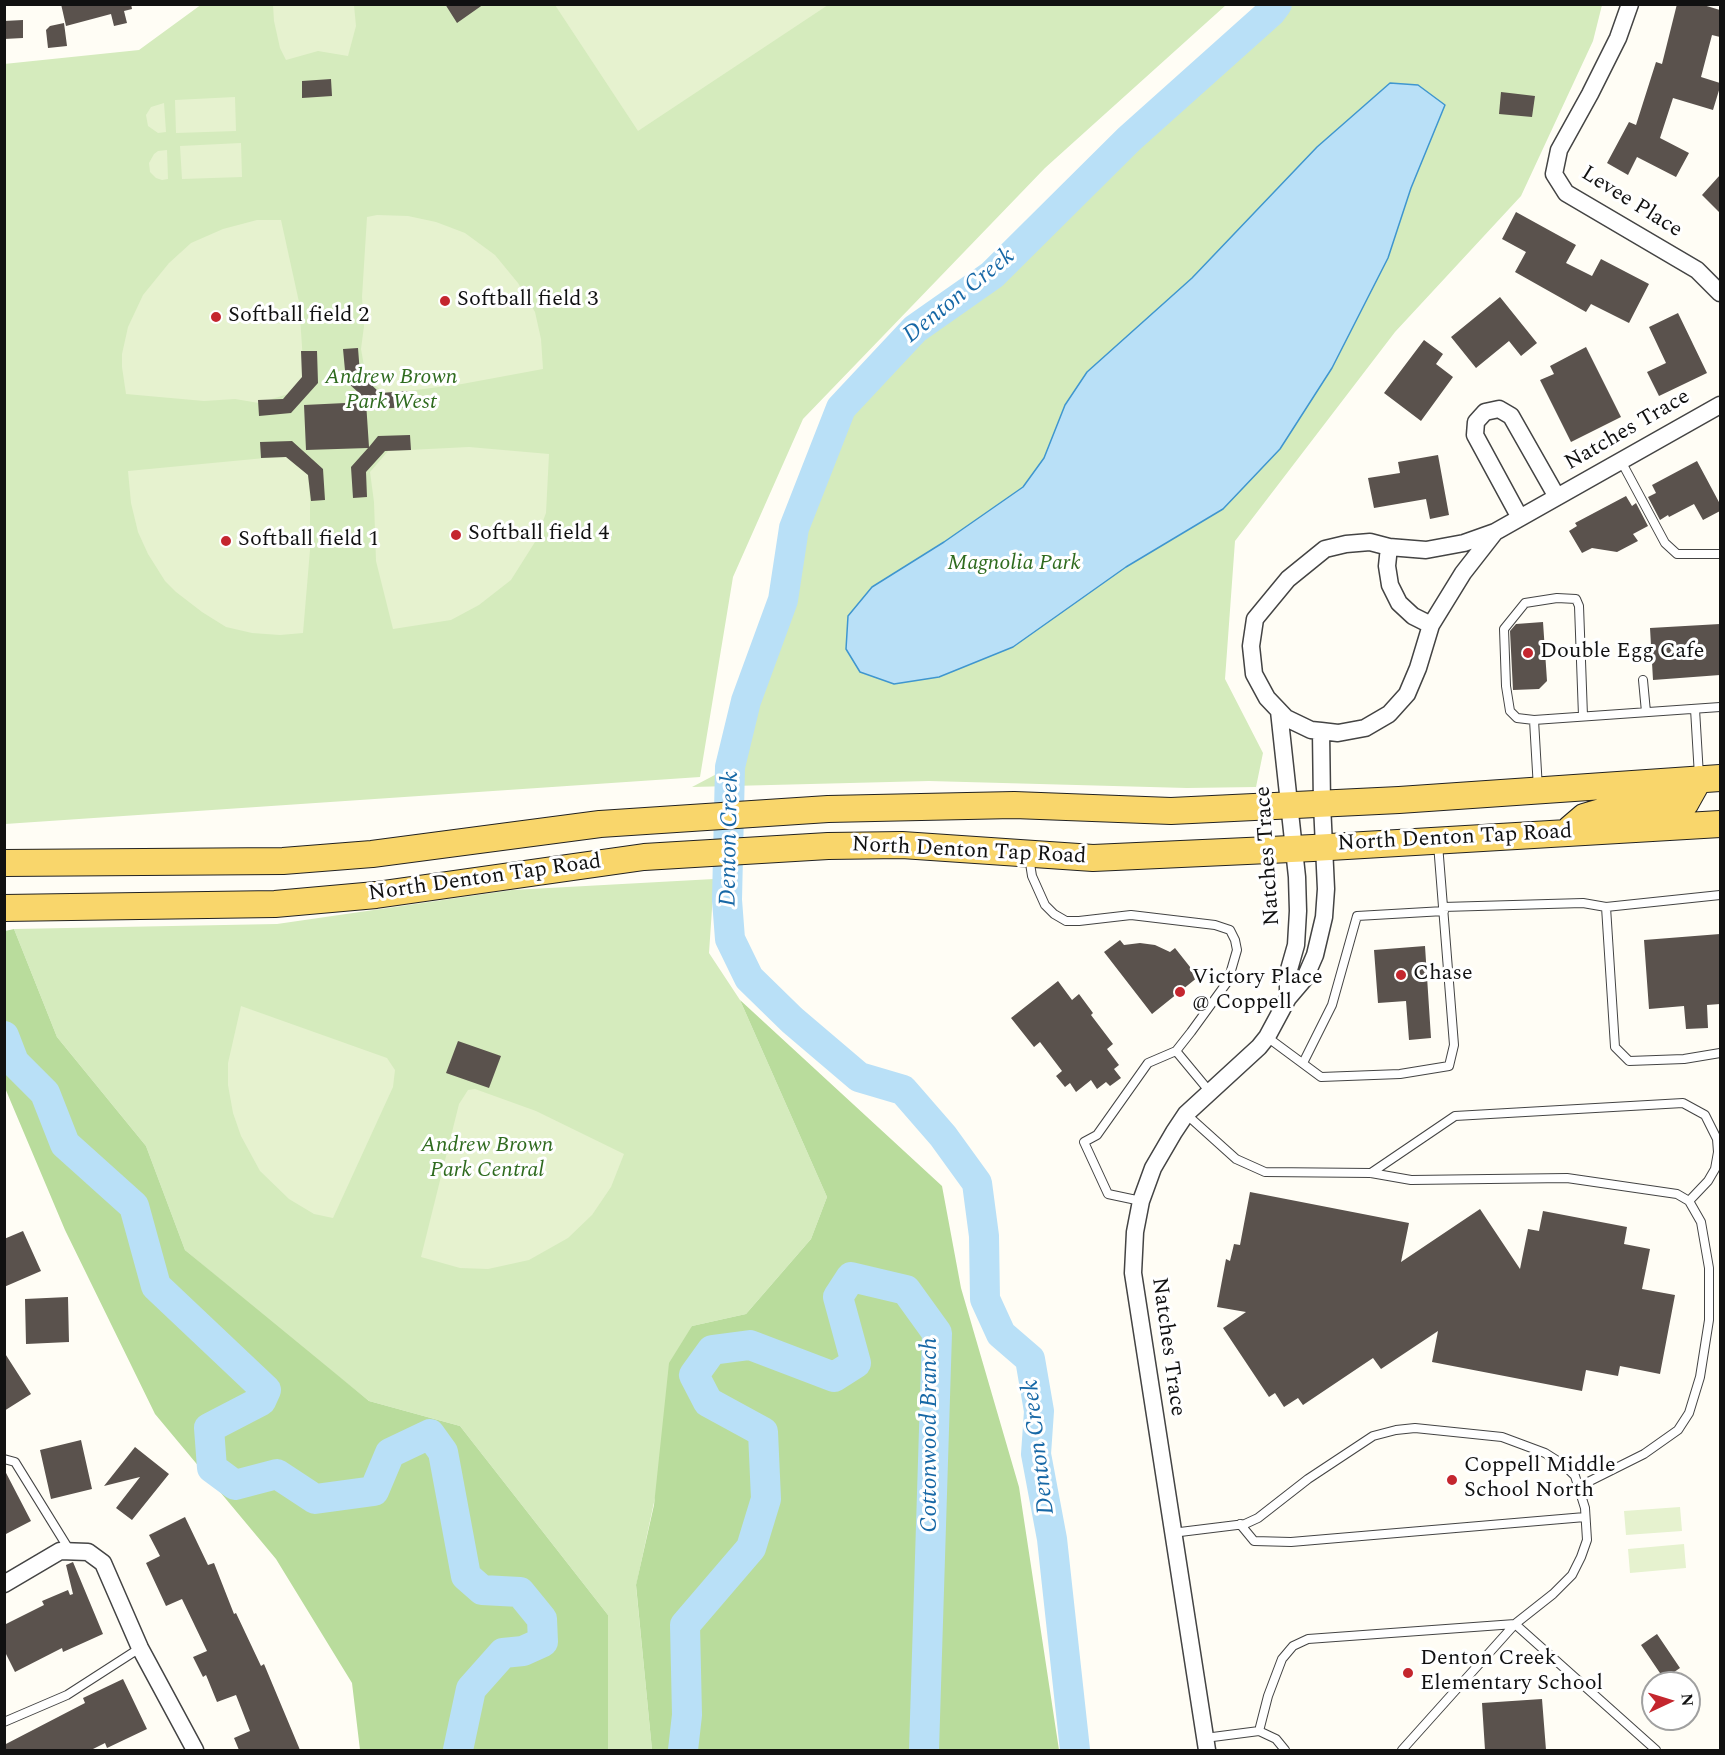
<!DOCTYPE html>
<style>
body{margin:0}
#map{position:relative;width:1725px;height:1755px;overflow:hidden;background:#fffdf5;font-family:Spectral,serif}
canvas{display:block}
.frame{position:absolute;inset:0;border:6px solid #111;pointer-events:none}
.north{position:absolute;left:1641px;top:1671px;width:60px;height:60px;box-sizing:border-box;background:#fff;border:2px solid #a0a0a0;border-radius:50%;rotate:86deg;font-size:16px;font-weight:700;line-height:24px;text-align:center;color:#111}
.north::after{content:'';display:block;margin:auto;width:21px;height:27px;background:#c4262e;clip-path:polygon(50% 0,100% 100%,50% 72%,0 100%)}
</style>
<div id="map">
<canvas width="1725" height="1755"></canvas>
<div class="frame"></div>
<div class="north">N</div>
</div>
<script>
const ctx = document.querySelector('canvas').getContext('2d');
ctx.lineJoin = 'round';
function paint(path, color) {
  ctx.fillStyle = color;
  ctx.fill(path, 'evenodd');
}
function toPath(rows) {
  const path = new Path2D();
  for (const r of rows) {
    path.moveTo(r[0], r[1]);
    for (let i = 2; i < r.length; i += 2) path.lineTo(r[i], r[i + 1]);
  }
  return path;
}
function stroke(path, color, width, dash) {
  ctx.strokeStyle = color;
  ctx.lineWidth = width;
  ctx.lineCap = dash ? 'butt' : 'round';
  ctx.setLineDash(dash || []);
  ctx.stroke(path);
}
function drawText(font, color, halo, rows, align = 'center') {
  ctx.font = font + ' Spectral,serif';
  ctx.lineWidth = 6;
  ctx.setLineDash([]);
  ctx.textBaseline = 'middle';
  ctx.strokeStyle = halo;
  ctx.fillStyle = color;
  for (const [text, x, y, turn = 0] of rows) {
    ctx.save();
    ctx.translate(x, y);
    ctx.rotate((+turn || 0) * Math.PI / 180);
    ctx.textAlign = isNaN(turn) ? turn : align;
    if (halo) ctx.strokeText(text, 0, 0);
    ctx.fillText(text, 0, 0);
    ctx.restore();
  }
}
paint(toPath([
 [202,4,1226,5,1045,168,803,419,733,577,700,777,5,824,4,64,139,50],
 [1277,5,1602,5,1593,41,1521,196,1395,332,1235,541,1225,679,1263,753,1256,787,1187,788,929,781,692,787,730,767,746,701,783,600,794,528,841,408,915,329,992,275,1129,139,1271,12],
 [714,879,709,953,740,1000,827,1197,811,1239,746,1314,692,1326,636,1586,652,1750,608,1750,608,1615,460,1426,369,1401,279,1329,185,1250,146,1146,57,1037,14,929,277,924,512,890]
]), '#d5ebbd');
paint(toPath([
 [14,929,57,1037,146,1146,185,1250,369,1401,460,1426,608,1615,608,1750,360,1750,352,1683,276,1559,155,1414,65,1230,5,1088,5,931],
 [740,1000,942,1186,961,1288,1019,1487,1059,1750,652,1750,636,1585,654,1505,669,1363,692,1326,746,1314,811,1239,827,1197]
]), '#b9dc9c');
paint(toPath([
 [273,5,354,5,356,26,348,56,318,51,286,60,280,48,274,21],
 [555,5,828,5,638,131],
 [235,97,236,131,176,133,175,100],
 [164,103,166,132,158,133,148,126,146,115,151,107],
 [241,143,242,177,182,179,180,146],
 [167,150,168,179,162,180,156,178,150,172,149,163,154,154,158,151],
 [377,215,408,216,436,222,465,233,495,255,518,283,535,312,541,339,543,369,462,384,385,394,366,377,361,349,364,326,362,297,367,217],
 [257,220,281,220,299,302,304,376,288,394,259,403,235,399,204,401,126,394,122,367,122,354,128,327,143,295,169,263,191,243,223,229],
 [469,447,549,454,546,513,535,542,511,580,479,605,451,620,393,629,376,561,374,502,370,472,388,451],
 [286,456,308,475,310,498,310,550,303,633,280,635,252,633,226,627,202,612,176,592,165,581,148,554,138,532,131,503,128,471],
 [241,1006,387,1058,395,1070,393,1087,333,1218,314,1214,289,1199,260,1171,241,1136,233,1113,228,1085,228,1063],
 [475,1089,536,1111,624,1154,611,1187,592,1215,568,1238,529,1260,488,1269,460,1268,421,1257,459,1104,468,1090],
 [1680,1507,1682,1531,1626,1535,1624,1511],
 [1684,1544,1686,1568,1630,1573,1628,1549]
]), '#e6f2cf');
const water = toPath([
 [1390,83,1418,85,1445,105,1411,188,1388,258,1332,368,1280,449,1223,509,1126,567,1013,647,939,677,894,684,860,672,846,649,848,616,872,587,944,542,1023,487,1044,458,1065,405,1087,372,1192,278,1317,147,1390,83]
]);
paint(water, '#b9e0f7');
stroke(water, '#3f96cf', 1.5);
stroke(toPath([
 [4,1036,14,1062,45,1093,65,1144,134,1206,156,1286,266,1390,261,1401,209,1428,212,1468,235,1485,277,1474,315,1499,374,1491,390,1453,430,1434,443,1452,466,1576,482,1590,520,1592,542,1619,543,1642,523,1651,503,1653,471,1689,458,1750],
 [683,1750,687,1715,685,1625,751,1548,766,1499,763,1432,708,1402,694,1375,712,1350,750,1345,834,1377,856,1363,838,1297,851,1277,906,1290,937,1333,924,1750],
 [1075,1750,1052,1539,1036,1454,1039,1411,1030,1359,1001,1334,985,1299,984,1236,977,1183,943,1136,903,1090,859,1077,792,1020,749,978,730,939,727,900,730,767,746,701,783,600,794,528,841,408,915,329,992,275,1129,139,1271,12,1277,4]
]), '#b9e0f7', 30);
paint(toPath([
 [61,4,131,4,132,9,124,11,127,23,114,26,111,14,66,26],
 [445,4,484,4,457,23],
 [1677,4,1700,4,1720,10,1720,37,1712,35,1701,77,1720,83,1720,87,1713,110,1673,98,1660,138,1689,153,1676,177,1637,157,1628,175,1607,163,1629,122,1636,125,1656,62,1662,64],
 [23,20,23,38,4,39,4,21],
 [64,23,67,46,48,48,46,30,50,26],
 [331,79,332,96,302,98,302,81],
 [1501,92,1535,96,1532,117,1499,114],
 [1720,175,1720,213,1702,195],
 [1516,212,1576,245,1566,263,1592,276,1601,259,1649,284,1629,323,1591,304,1586,312,1515,272,1526,252,1502,239],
 [1500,297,1537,343,1521,356,1509,341,1476,368,1451,337],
 [1678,313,1707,373,1659,396,1647,372,1666,363,1649,327],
 [1424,340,1443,354,1436,364,1453,377,1421,421,1384,393],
 [1586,347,1621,417,1571,442,1540,380,1554,374,1550,366],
 [358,348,360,374,380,393,407,391,408,407,376,409,346,381,343,349],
 [301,351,317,351,318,383,291,413,259,416,258,400,283,399,302,377],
 [366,402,369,447,378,436,410,435,411,450,385,451,366,472,367,497,353,498,351,467,368,448,306,450,304,405],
 [292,441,323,469,325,500,311,501,308,475,286,457,261,458,260,442],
 [1438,455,1449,515,1430,519,1426,499,1374,508,1368,478,1400,473,1398,462],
 [1697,461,1720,504,1720,511,1703,520,1694,504,1669,517,1668,515,1660,520,1648,497,1656,493,1652,485],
 [1626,496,1632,506,1636,503,1648,526,1633,534,1638,541,1617,552,1592,548,1582,553,1569,531,1577,526,1575,523],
 [1543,622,1547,681,1539,689,1513,690,1510,631,1516,624],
 [1720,624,1720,675,1653,680,1650,628],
 [1720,934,1720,1004,1707,1005,1708,1028,1686,1029,1684,1006,1649,1009,1644,940],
 [1120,940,1124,945,1140,943,1155,945,1170,952,1175,948,1198,977,1152,1014,1104,952],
 [1425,946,1431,1038,1409,1040,1406,1001,1378,1003,1374,950],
 [1058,981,1072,1000,1079,994,1093,1013,1091,1015,1113,1044,1107,1049,1119,1065,1114,1069,1121,1078,1110,1086,1106,1082,1097,1089,1091,1080,1076,1092,1070,1083,1065,1087,1056,1076,1062,1071,1040,1042,1034,1047,1011,1018],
 [458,1041,501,1056,489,1088,446,1073],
 [1250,1192,1409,1223,1401,1262,1480,1209,1520,1269,1528,1229,1539,1231,1543,1211,1627,1227,1624,1244,1650,1249,1642,1289,1675,1295,1660,1374,1620,1366,1618,1376,1586,1370,1582,1391,1432,1362,1438,1331,1381,1369,1373,1358,1303,1405,1298,1398,1284,1407,1275,1393,1269,1397,1223,1328,1246,1312,1217,1307,1226,1259,1230,1261,1234,1244,1240,1245],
 [23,1231,41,1271,4,1287,4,1239],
 [68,1297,69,1342,26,1344,25,1299],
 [4,1352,31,1394,4,1411],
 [81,1440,92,1489,51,1499,40,1450],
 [135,1447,169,1474,132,1520,116,1508,140,1477,104,1486],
 [4,1469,31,1521,4,1535],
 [185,1517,208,1565,214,1563,234,1614,236,1613,261,1666,264,1664,300,1750,239,1750,234,1738,250,1731,236,1695,217,1702,206,1675,203,1677,193,1657,207,1651,182,1599,166,1606,146,1563,160,1556,149,1535],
 [73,1562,103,1634,63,1652,62,1648,15,1672,4,1650,4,1625,44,1605,42,1601,68,1590,70,1595,73,1594,66,1565],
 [1657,1634,1680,1668,1664,1679,1641,1645],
 [123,1679,147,1729,107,1748,105,1743,91,1750,4,1750,4,1745,85,1703,83,1698],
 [1542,1699,1546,1750,1485,1750,1482,1703]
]), '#5a524d');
const service = toPath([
 [1621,461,1665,543,1677,554,1720,554],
 [1643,680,1646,712],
 [1695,709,1699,776],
 [1534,720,1517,718,1510,711,1506,686,1504,629,1525,603,1557,598,1576,599,1579,606,1583,716],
 [1538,789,1534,720,1720,707],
 [1029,857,1032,876,1045,905,1054,914,1066,921,1079,921,1131,915,1215,925,1230,930,1235,940,1237,950,1228,981,1191,1032,1176,1051,1148,1063,1097,1135,1084,1142,1108,1194,1141,1201],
 [1443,907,1583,903,1606,907,1720,895],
 [1606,907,1615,1047,1629,1061,1684,1059,1720,1053],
 [1267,1037,1321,1077,1400,1074,1449,1066,1454,1045,1438,844],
 [1176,1051,1210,1092],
 [1303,1063,1332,1005,1357,916,1444,911],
 [1186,1114,1236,1159,1265,1172,1371,1173,1411,1180,1567,1178,1677,1194,1689,1201,1701,1222,1709,1268,1709,1320,1700,1377,1689,1413,1678,1430,1644,1454,1578,1487],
 [1371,1173,1455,1116,1683,1103,1705,1115,1717,1139,1718,1152,1715,1169,1708,1181,1689,1201],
 [4,1459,15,1462,70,1551],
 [1240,1524,1254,1541,1291,1542,1585,1517],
 [1172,1533,1245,1524,1258,1518,1308,1479,1373,1436,1396,1430,1415,1428,1502,1437,1545,1453,1564,1465,1575,1476,1585,1508,1587,1540,1581,1557,1572,1575,1553,1594,1515,1624,1402,1750],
 [4,1722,67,1695,140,1648],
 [1205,1738,1259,1731],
 [1285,1750,1276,1739,1259,1731,1268,1696,1282,1659,1293,1646,1308,1639,1515,1624,1656,1750]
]);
const minor = toPath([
 [1630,4,1618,38,1590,94,1559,150,1554,174,1566,193,1697,270,1720,293],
 [1520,518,1475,435,1476,422,1485,412,1499,409,1511,416,1557,497],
 [1495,532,1463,573,1431,625,1418,668,1407,694,1389,714,1365,728,1338,733,1321,731,1311,730,1286,718,1267,698,1254,674,1251,646,1255,619,1288,579,1325,549,1346,544,1370,542,1389,547,1426,550,1464,543,1495,532,1720,405],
 [1389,547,1387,566,1390,585,1399,603,1413,616,1431,625],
 [1279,711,1297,877,1298,911,1296,945,1288,973,1288,998],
 [4,1584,60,1551,88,1552,103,1563,140,1648,195,1750],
 [1207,1750,1133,1273,1135,1232,1141,1201,1153,1168,1174,1132,1186,1114,1259,1047,1267,1037,1288,998,1305,978,1315,955,1324,917,1326,889,1322,804,1321,731]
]);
const primary = toPath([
 [1570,829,1584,817,1601,812,1677,807,1685,804,1699,779],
 [4,863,283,861,372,854,600,824,828,809,1014,805,1171,811,1399,800,1720,778],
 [4,908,275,904,376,895,644,857,828,846,902,845,1093,858,1313,848,1720,824]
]);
stroke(service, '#444', 10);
stroke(minor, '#444', 19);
stroke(primary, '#222', 28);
stroke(service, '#fff', 8);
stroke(minor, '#fff', 16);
stroke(primary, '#f9d66b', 26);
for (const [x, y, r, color] of [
 [445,301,6,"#c4262e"],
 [216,317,6,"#c4262e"],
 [456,535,6,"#c4262e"],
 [226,541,6,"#c4262e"],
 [1528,653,6,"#c4262e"],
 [1401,975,6,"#c4262e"],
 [1180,992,6,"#c4262e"],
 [1452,1480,6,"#c4262e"],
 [1408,1673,6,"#c4262e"]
]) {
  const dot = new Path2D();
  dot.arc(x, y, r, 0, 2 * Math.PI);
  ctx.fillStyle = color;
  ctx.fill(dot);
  stroke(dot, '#fff', 2);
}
drawText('22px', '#111', '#fff', [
 ["Levee Place",1631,203,32],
 ["Natches Trace",1628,431,-30],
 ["North Denton Tap Road",1455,839,-3],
 ["North Denton Tap Road",969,852,3],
 ["Natches Trace",1269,856,-94],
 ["North Denton Tap Road",485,879,-8],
 ["Natches Trace",1167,1347,82]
]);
drawText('22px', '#111', '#fff', [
 ["Softball field 3",457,301],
 ["Softball field 2",228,317],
 ["Softball field 4",468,535],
 ["Softball field 1",238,541],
 ["Double Egg Cafe",1540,653],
 ["Chase",1413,975],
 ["Victory Place",1192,979],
 ["@ Coppell",1192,1004],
 ["Coppell Middle",1464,1467],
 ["School North",1464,1492],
 ["Denton Creek",1420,1660],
 ["Elementary School",1420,1685]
], 'left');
drawText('italic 22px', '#2f6b1f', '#fff', [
 ["Andrew Brown",391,379],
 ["Park West",391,404],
 ["Magnolia Park",1014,565],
 ["Andrew Brown",487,1147],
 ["Park Central",487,1172]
]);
drawText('italic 24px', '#1768a6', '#fff', [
 ["Denton Creek",960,297,-39],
 ["Denton Creek",731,839,-89],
 ["Cottonwood Branch",931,1435,-90],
 ["Denton Creek",1040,1447,-97]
]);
</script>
